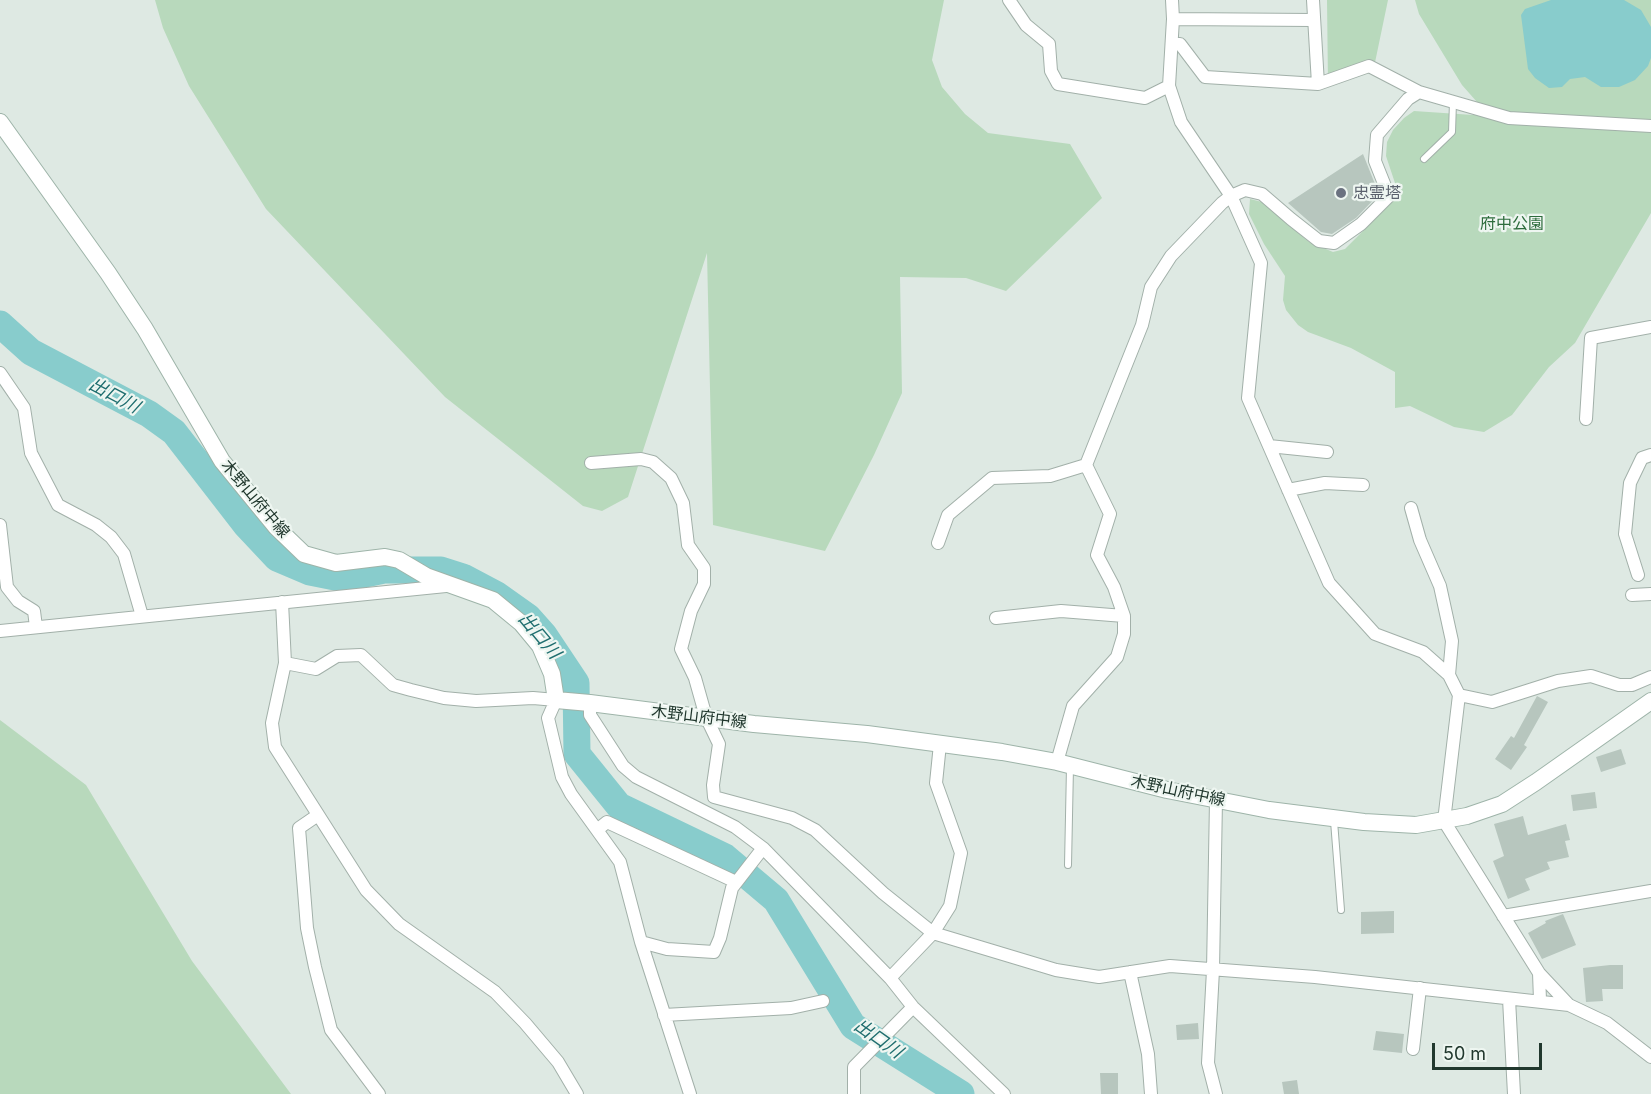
<!DOCTYPE html>
<meta charset="utf-8">
<style>
body{margin:0}
#map{position:relative;width:1651px;height:1094px;overflow:hidden;background:#dee9e3;font-family:Inter,sans-serif}
canvas{display:block}
.scale{position:absolute;left:1432px;top:1043px;width:110px;height:27px;box-sizing:border-box;border:3px solid #21382e;border-top:0;padding-left:8px;font-size:18px;line-height:21px;white-space:nowrap;color:#21382e;-webkit-text-stroke:4px #eef6f1;paint-order:stroke}
</style>
<div id="map">
<canvas width="1651" height="1094"></canvas>
<div class="scale">50 m</div>
</div>
<script>
const ctx = document.querySelector('canvas').getContext('2d');
ctx.lineJoin = 'round';
function paint(path, color) {
  ctx.fillStyle = color;
  ctx.fill(path, 'evenodd');
}
function toPath(rows) {
  const path = new Path2D();
  for (const r of rows) {
    path.moveTo(r[0], r[1]);
    for (let i = 2; i < r.length; i += 2) path.lineTo(r[i], r[i + 1]);
  }
  return path;
}
function stroke(path, color, width, dash) {
  ctx.strokeStyle = color;
  ctx.lineWidth = width;
  ctx.lineCap = dash ? 'butt' : 'round';
  ctx.setLineDash(dash || []);
  ctx.stroke(path);
}
function drawText(font, color, halo, rows, align = 'center') {
  ctx.font = font + ' Inter,"Noto Sans JP",sans-serif';
  ctx.lineWidth = 4.5;
  ctx.setLineDash([]);
  ctx.textBaseline = 'middle';
  ctx.strokeStyle = halo;
  ctx.fillStyle = color;
  for (const [text, x, y, turn = 0] of rows) {
    ctx.save();
    ctx.translate(x, y);
    ctx.rotate((+turn || 0) * Math.PI / 180);
    ctx.textAlign = isNaN(turn) ? turn : align;
    if (halo) ctx.strokeText(text, 0, 0);
    ctx.fillText(text, 0, 0);
    ctx.restore();
  }
}
paint(toPath([
 [155,0,944,0,932,60,942,87,965,114,988,133,1070,144,1102,198,1006,291,966,278,900,277,902,393,874,455,825,551,713,525,707,253,628,497,602,511,583,506,445,397,266,209,189,86,163,28],
 [1327,0,1388,0,1373,72,1328,84],
 [1415,0,1651,0,1651,213,1575,343,1549,367,1512,415,1484,432,1454,427,1410,406,1395,408,1395,372,1351,348,1308,332,1298,325,1286,310,1283,300,1285,276,1264,244,1249,214,1250,199,1262,202,1309,242,1333,252,1345,249,1399,195,1386,156,1387,142,1393,130,1404,118,1414,111,1473,115,1477,102,1462,85,1419,14],
 [0,720,86,785,192,961,291,1094,0,1094]
]), '#b8d9bc');
paint(toPath([
 [1551,0,1624,0,1641,10,1651,27,1651,58,1648,66,1635,80,1619,87,1601,87,1585,77,1570,79,1562,87,1549,88,1535,78,1528,69,1521,15,1525,9]
]), '#8cc');
stroke(toPath([
 [0,324,31,352,149,414,174,432,246,525,277,558,310,572,335,577,351,577,384,570,441,570,463,577,497,595,528,617,544,635,576,683,577,754,619,806,725,857,776,900,853,1026,961,1094]
]), '#8cc', 27);
paint(toPath([
 [1363,154,1379,194,1356,218,1332,234,1321,232,1288,203],
 [1537,696,1548,702,1524,745,1527,747,1511,770,1495,759,1511,736,1514,738],
 [1621,749,1626,764,1601,772,1596,757],
 [1595,792,1597,808,1573,811,1571,795],
 [1523,816,1528,835,1566,824,1570,840,1565,841,1569,857,1547,862,1550,869,1525,879,1530,890,1508,899,1493,861,1504,856,1494,824],
 [1394,911,1394,933,1361,934,1361,912],
 [1563,914,1576,945,1542,959,1528,933,1546,923,1545,921],
 [1610,965,1623,965,1623,989,1602,989,1603,1001,1586,1002,1583,968],
 [1198,1023,1199,1039,1177,1040,1176,1025],
 [1376,1031,1404,1034,1402,1053,1373,1050],
 [1100,1073,1118,1073,1118,1094,1101,1094],
 [1297,1080,1299,1094,1284,1094,1282,1082]
]), '#b7c6be');
const service = toPath([
 [1424,159,1452,132,1453,102],
 [1334,821,1341,910],
 [1068,865,1070,767]
]);
const minor = toPath([
 [1009,0,1026,25,1049,44,1051,71,1058,84,1145,98,1169,86],
 [1172,0,1173,19,1169,86,1181,122,1231,196,1261,263,1248,398,1329,583,1375,634,1423,652,1449,675,1459,695,1444,821,1539,973,1540,1000],
 [1173,19,1313,20],
 [1172,44,1180,44,1205,77,1318,84,1313,0],
 [1318,84,1369,66,1419,92],
 [0,373,24,408,31,453,58,505,96,525,111,537,124,554,142,616],
 [1586,419,1591,338,1651,327],
 [1269,446,1327,452],
 [591,463,641,459,653,462,671,478,683,503,688,545,704,568,704,584,691,611,681,649,695,678,706,717,719,744,713,785,714,797,792,818,815,830,883,893,933,933,1056,970,1099,977,1170,966,1315,977,1569,1005,1607,1023,1651,1057],
 [1288,490,1325,483,1363,485],
 [1411,508,1420,540,1440,586,1452,641,1449,675],
 [0,525,7,587,18,601,34,611,36,627],
 [938,543,948,515,992,478,1050,476,1086,465],
 [1638,575,1625,534,1630,483,1642,458,1651,455],
 [1632,595,1651,594],
 [282,602,285,663,272,723,275,747,366,890,399,924,495,992,525,1023,558,1062,577,1094],
 [996,618,1061,611,1124,616],
 [0,631,446,586],
 [285,663,316,669,337,656,361,655,393,685,411,690,444,698,476,701,533,698,556,700,548,718,562,777,571,794,620,862,641,942,690,1094],
 [1459,695,1492,702,1558,681,1591,676,1619,685,1632,685,1651,677],
 [590,703,590,715,623,766,636,777,735,827,763,848,890,978,913,1007,1004,1094],
 [1057,762,1073,706,1117,657,1124,634,1124,616,1114,587,1097,555,1110,514,1086,465,1142,325,1151,287,1171,256,1222,203,1231,196,1245,190,1262,194,1291,219,1319,241,1334,243,1361,224,1389,196,1375,161,1377,135,1408,99,1419,92,1509,118,1651,126],
 [1216,800,1213,970,1208,1063,1216,1094],
 [318,815,299,828,307,928,315,967,331,1030,379,1094],
 [597,830,607,822,736,882],
 [1503,916,1651,891],
 [641,942,667,949,714,952,720,938,732,888,763,848],
 [1130,972,1148,1054,1151,1094],
 [1539,973,1569,1005],
 [890,978,933,933,950,906,961,853,936,783,940,744],
 [1509,999,1514,1094],
 [664,1015,791,1008,823,1001],
 [1413,1049,1420,988],
 [854,1094,854,1067,913,1007]
]);
const secondary = toPath([
 [0,122,108,273,145,329,222,461,276,527,304,554,336,563,385,557,399,560,426,576,493,600,521,623,540,646,552,674,556,700,590,703,754,724,867,734,1002,752,1057,762,1167,790,1269,810,1364,822,1416,825,1467,816,1502,804,1536,782,1651,701]
]);
stroke(service, '#a2b0a9', 8);
stroke(minor, '#a2b0a9', 14);
stroke(secondary, '#9eb4a9', 18);
stroke(service, '#fff', 6);
stroke(minor, '#fff', 12);
stroke(secondary, '#fff', 16);
for (const [x, y, r, color] of [
 [1341,193,6,"#6b7280"]
]) {
  const dot = new Path2D();
  dot.arc(x, y, r, 0, 2 * Math.PI);
  ctx.fillStyle = color;
  ctx.fill(dot);
  stroke(dot, '#eef6f1', 2);
}
drawText('16px', '#5b616d', '#eef6f1', [
 ["忠霊塔",1353,193]
], 'left');
drawText('16px', '#2d6c3c', '#eef6f1', [
 ["府中公園",1512,224]
]);
drawText('16px', '#21382e', '#eef6f1', [
 ["木野山府中線",255,499,50],
 ["木野山府中線",699,717,7],
 ["木野山府中線",1178,791,12]
]);
drawText('italic 18px', '#1f6e6f', '#eef6f1', [
 ["出口川",114,396,28],
 ["出口川",539,636,50],
 ["出口川",878,1039,35]
]);
</script>
